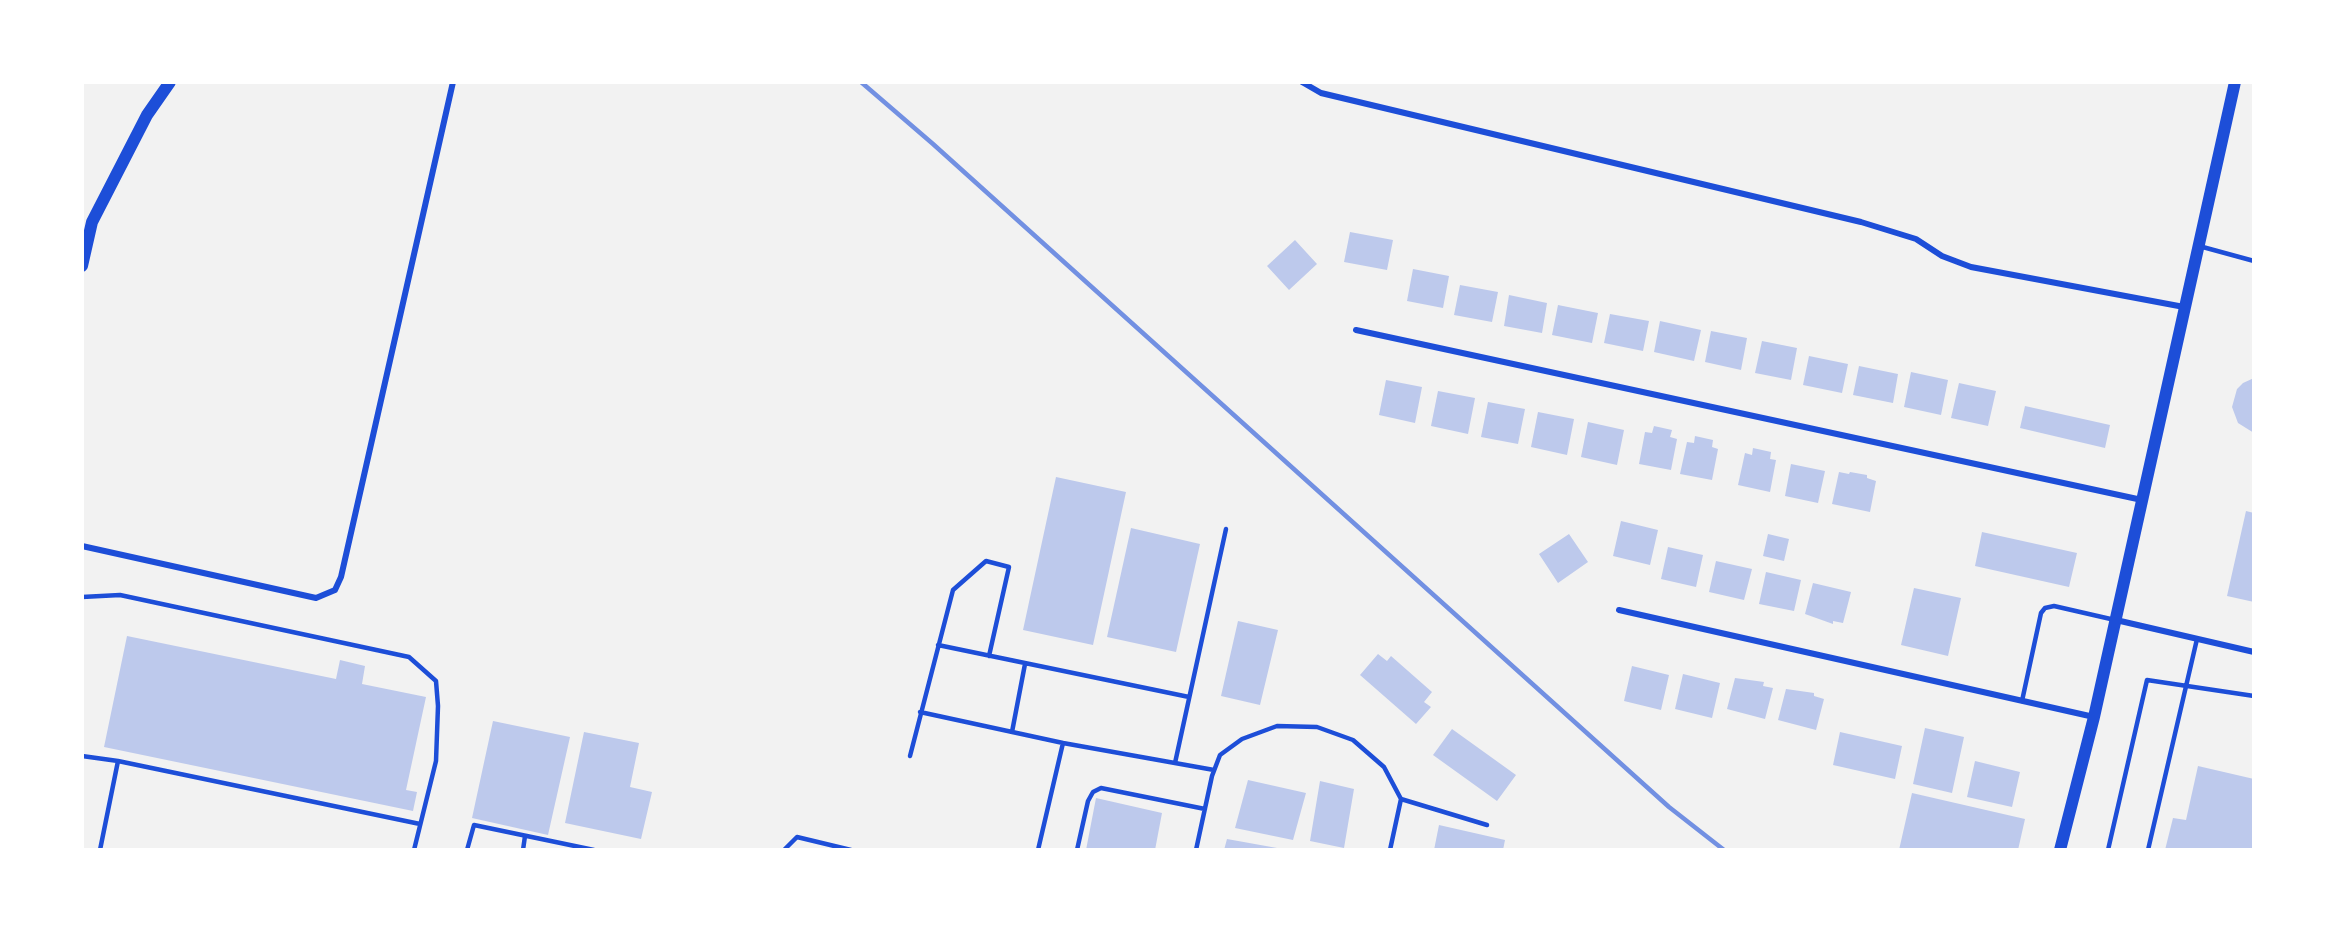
<!DOCTYPE html>
<style>
body{margin:0}
#map{position:relative;width:2336px;height:932px;overflow:hidden;background:#f2f2f2;font-family:"Alegreya Sans",sans-serif}
canvas{display:block}
.frame{position:absolute;inset:0;border:84px solid #fff;pointer-events:none}
</style>
<div id="map">
<canvas width="2336" height="932"></canvas>
<div class="frame"></div>
</div>
<script>
const ctx = document.querySelector('canvas').getContext('2d');
ctx.lineJoin = 'round';
function paint(path, color) {
  ctx.fillStyle = color;
  ctx.fill(path, 'evenodd');
}
function toPath(rows) {
  const path = new Path2D();
  for (const r of rows) {
    path.moveTo(r[0], r[1]);
    for (let i = 2; i < r.length; i += 2) path.lineTo(r[i], r[i + 1]);
  }
  return path;
}
function stroke(path, color, width, dash) {
  ctx.strokeStyle = color;
  ctx.lineWidth = width;
  ctx.lineCap = dash ? 'butt' : 'round';
  ctx.setLineDash(dash || []);
  ctx.stroke(path);
}
paint(toPath([
 [1350,232,1393,240,1387,270,1344,262],
 [1295,240,1317,264,1289,290,1267,266],
 [1413,269,1449,276,1443,308,1407,301],
 [1460,285,1498,292,1492,322,1454,315],
 [1509,295,1547,303,1542,333,1504,326],
 [1558,305,1598,313,1592,343,1552,335],
 [1610,314,1649,321,1643,351,1604,343],
 [1660,321,1701,330,1694,361,1654,352],
 [1711,331,1747,338,1741,370,1705,362],
 [1762,341,1797,348,1791,380,1755,373],
 [1809,356,1848,364,1842,393,1803,385],
 [1859,366,1898,374,1893,403,1853,395],
 [1911,372,1948,380,1941,415,1904,407],
 [2254,378,2254,433,2238,423,2232,407,2237,389,2243,383],
 [1386,380,1422,387,1415,423,1379,415],
 [1959,383,1996,391,1988,426,1951,418],
 [1438,391,1475,398,1468,434,1431,426],
 [1488,402,1525,409,1518,444,1481,437],
 [2025,406,2110,425,2105,448,2020,428],
 [1538,412,1574,419,1567,455,1531,447],
 [1588,422,1624,430,1617,465,1581,457],
 [1654,426,1672,430,1670,437,1677,439,1671,470,1639,464,1645,432,1652,433],
 [1695,436,1713,440,1712,447,1718,449,1712,480,1680,474,1687,442,1694,443],
 [1753,448,1771,452,1770,459,1776,460,1770,492,1738,485,1745,453,1752,455],
 [1791,464,1825,471,1818,503,1785,496],
 [1839,472,1849,474,1850,472,1867,475,1867,478,1876,481,1870,512,1832,504],
 [1056,477,1126,492,1093,645,1023,630],
 [2246,511,2254,513,2254,602,2227,596],
 [1621,521,1658,530,1650,565,1613,556],
 [1131,528,1200,544,1176,652,1107,637],
 [1982,532,2077,553,2069,587,1975,566],
 [1569,534,1588,562,1558,583,1539,554],
 [1768,534,1789,539,1784,561,1763,556],
 [1668,547,1703,555,1696,587,1661,579],
 [1716,561,1752,569,1744,600,1709,592],
 [1766,572,1801,580,1794,611,1759,604],
 [1813,583,1851,592,1843,623,1833,621,1833,624,1805,614],
 [1914,588,1961,598,1948,656,1901,645],
 [1238,621,1278,630,1260,705,1221,696],
 [127,636,336,679,340,660,365,666,362,684,426,697,406,790,417,792,413,811,104,747],
 [1378,654,1387,661,1391,656,1432,692,1424,702,1431,707,1416,724,1360,675],
 [1632,666,1669,675,1661,710,1624,701],
 [1683,674,1720,683,1712,718,1675,709],
 [1735,678,1764,682,1763,686,1773,688,1765,719,1727,709],
 [1786,689,1814,693,1814,696,1824,699,1816,730,1778,720],
 [493,721,570,737,548,835,472,818],
 [1925,728,1964,737,1952,793,1913,784],
 [1452,729,1516,775,1497,801,1433,755],
 [584,732,639,743,630,787,652,792,641,839,565,823],
 [1840,732,1902,746,1895,779,1833,765],
 [1975,761,2020,772,2012,807,1967,797],
 [2198,766,2254,779,2254,850,2165,850,2173,818,2186,820],
 [1248,780,1306,793,1293,840,1235,828],
 [1320,781,1354,789,1344,848,1310,841],
 [1912,793,2025,819,2018,850,1899,850],
 [1096,798,1162,813,1155,850,1086,850],
 [1439,825,1505,840,1503,850,1434,850],
 [1227,839,1277,848,1277,850,1224,850]
]), '#bdc9ec');
stroke(toPath([
 [2199,246,2254,261],
 [82,597,120,595,409,657,436,681,438,706,436,761,414,850],
 [938,645,1189,697],
 [2022,701,2041,613,2045,608,2054,606,2115,620],
 [920,712,1063,743],
 [1012,732,1025,664],
 [82,756,118,761,420,824],
 [910,756,953,590,986,561,1009,567,989,656],
 [1175,763,1226,529],
 [1401,799,1487,825],
 [100,850,118,761],
 [467,850,474,825,594,850],
 [523,850,525,836],
 [784,850,797,837,851,850],
 [1038,850,1063,743,1214,770],
 [1077,850,1088,801,1093,792,1101,788,1205,809],
 [1196,850,1212,776,1220,755,1242,739,1277,726,1317,727,1353,740,1384,767,1401,799,1390,850],
 [2108,850,2147,680,2254,696],
 [2148,850,2197,639]
]), '#1d4ed8', 4.5);
stroke(toPath([
 [1302,82,1321,93,1861,222,1916,239,1942,256,1971,267,2184,307],
 [1356,330,2142,500],
 [82,546,316,598,335,590,341,577,453,82],
 [1619,610,2094,717],
 [2116,620,2254,652]
]), '#1d4ed8', 6);
stroke(toPath([
 [82,266,92,222,147,115,170,82],
 [2060,850,2094,717,2235,82]
]), '#1d4ed8', 12);
stroke(toPath([
 [861,82,933,144,1669,807,1724,850]
]), '#7290e2', 4.5);
</script>
